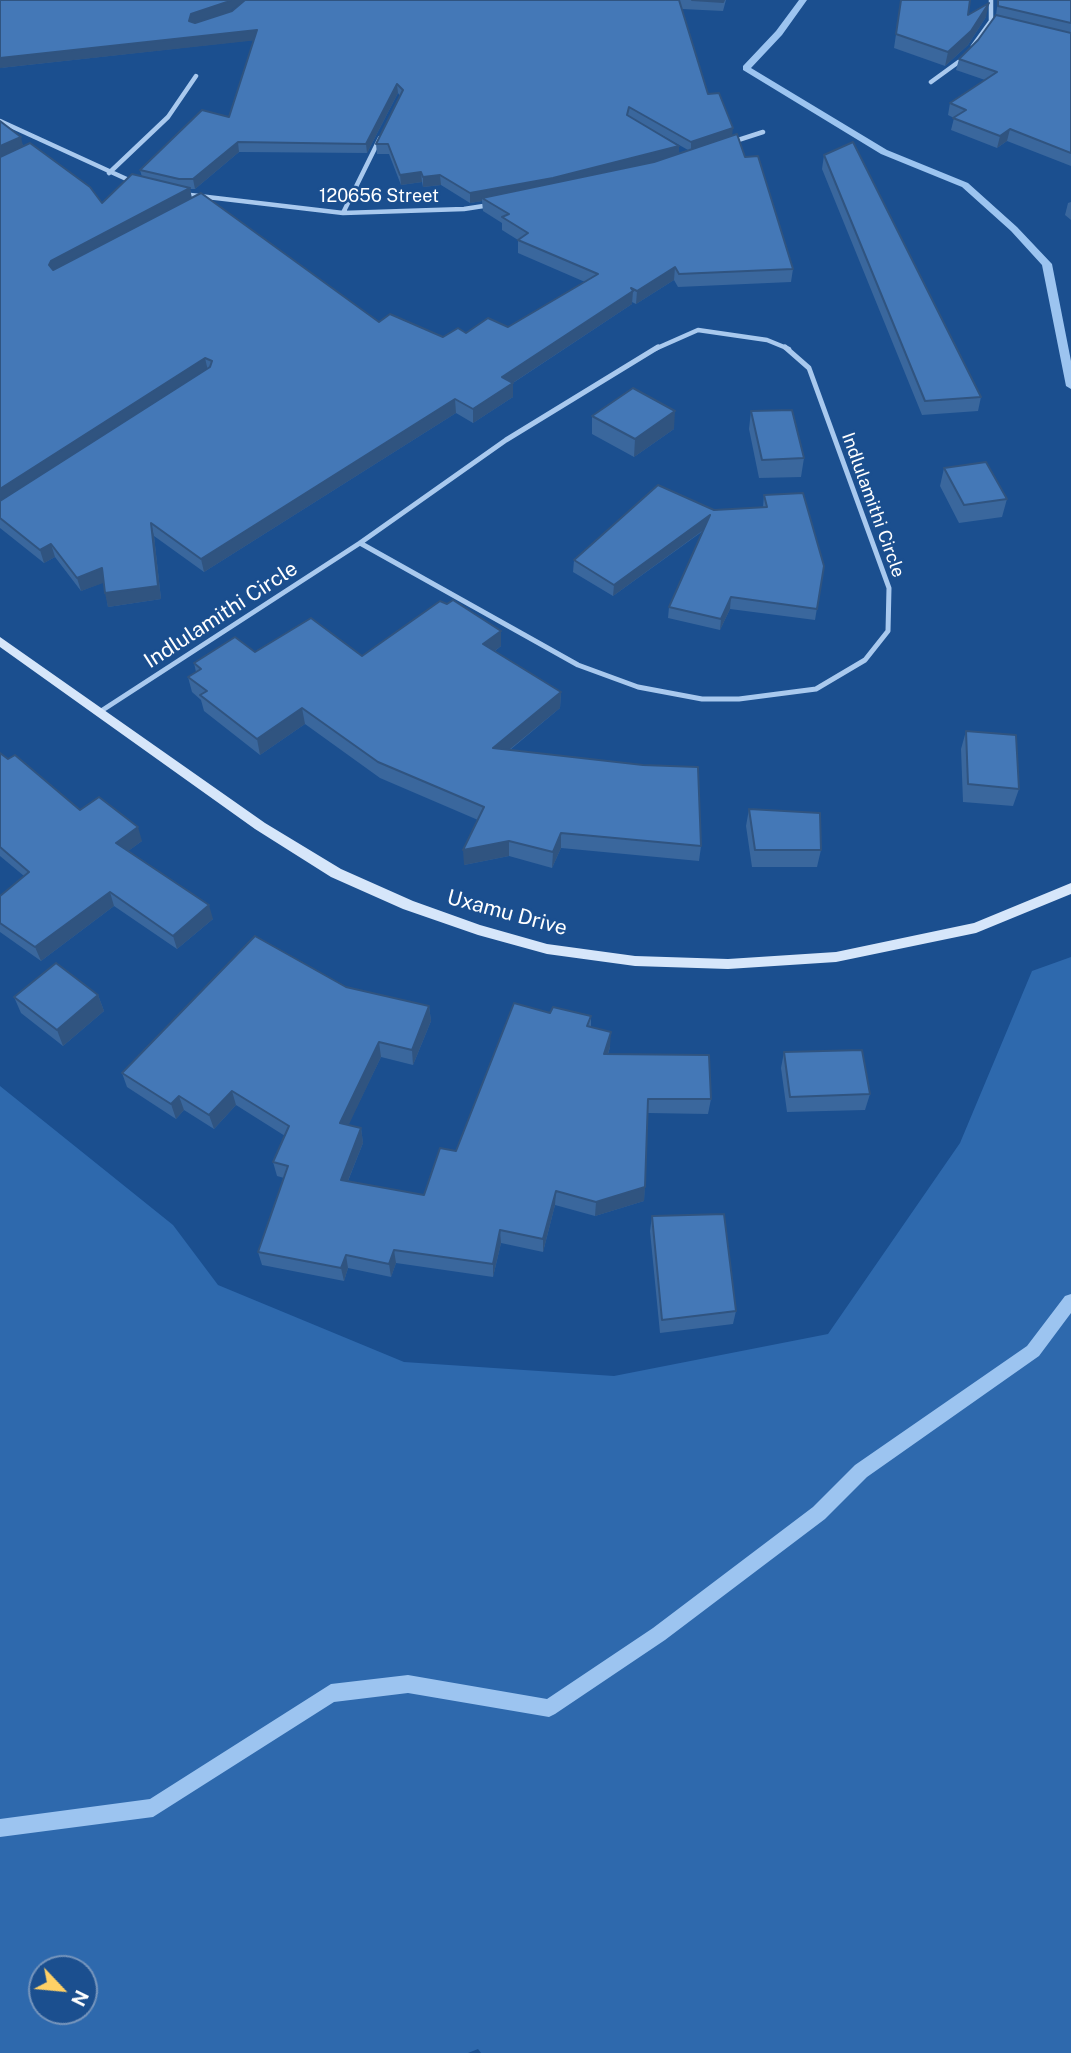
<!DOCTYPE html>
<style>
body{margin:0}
#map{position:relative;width:1071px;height:2053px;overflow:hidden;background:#1b4f8f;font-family:"Public Sans",sans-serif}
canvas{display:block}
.north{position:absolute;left:28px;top:1955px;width:70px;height:70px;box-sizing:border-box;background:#1b4f8f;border:2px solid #7695bc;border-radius:50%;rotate:116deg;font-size:19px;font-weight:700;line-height:28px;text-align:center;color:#fff}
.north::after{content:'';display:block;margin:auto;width:24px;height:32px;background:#ffd166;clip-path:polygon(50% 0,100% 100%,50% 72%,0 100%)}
</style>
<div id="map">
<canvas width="1071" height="2053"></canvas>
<div class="north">N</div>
</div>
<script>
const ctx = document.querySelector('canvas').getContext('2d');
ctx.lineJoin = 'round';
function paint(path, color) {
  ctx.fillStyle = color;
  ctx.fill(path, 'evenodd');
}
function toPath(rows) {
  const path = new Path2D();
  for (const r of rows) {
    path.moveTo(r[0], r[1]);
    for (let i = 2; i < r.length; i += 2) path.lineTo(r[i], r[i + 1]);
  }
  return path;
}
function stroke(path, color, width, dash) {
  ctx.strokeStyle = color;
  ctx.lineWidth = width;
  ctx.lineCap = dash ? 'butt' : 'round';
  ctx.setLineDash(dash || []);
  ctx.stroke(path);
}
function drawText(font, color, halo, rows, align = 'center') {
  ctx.font = font + ' "Public Sans",sans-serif';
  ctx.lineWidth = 5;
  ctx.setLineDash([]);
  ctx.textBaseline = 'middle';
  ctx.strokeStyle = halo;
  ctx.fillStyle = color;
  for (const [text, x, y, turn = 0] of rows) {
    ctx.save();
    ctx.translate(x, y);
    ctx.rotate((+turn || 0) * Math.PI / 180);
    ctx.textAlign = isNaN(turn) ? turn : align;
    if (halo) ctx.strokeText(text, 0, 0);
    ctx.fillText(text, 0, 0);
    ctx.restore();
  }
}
paint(toPath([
 [1071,957,1071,2053,481,2053,478,2049,468,2053,0,2053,0,1086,173,1225,218,1285,404,1362,614,1376,828,1334,960,1143,1032,971],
 [42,1969,84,1969,84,2011,42,2011]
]), '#2e69ad');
paint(toPath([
 [799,0,807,0,782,35,751,68,887,150,968,183,1017,227,1052,264,1071,361,1071,389,1066,386,1042,265,1011,231,962,187,881,154,743,70,743,66,776,31,799,0],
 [1071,1294,1071,1313,1039,1356,867,1477,825,1519,665,1640,555,1714,549,1717,408,1693,334,1702,153,1817,0,1837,0,1819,150,1799,331,1684,408,1675,547,1699,653,1628,813,1507,855,1465,1027,1346,1065,1296,1071,1294]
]), '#9cc4f0');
stroke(toPath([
 [973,46,991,21,991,0],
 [931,82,964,58],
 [0,121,133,182],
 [732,142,763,132],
 [109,173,168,117,196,76],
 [182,194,343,213,464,209,490,205],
 [343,213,380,138],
 [655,349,698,330,767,340,789,349]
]), '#a9c9ee', 4.5);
stroke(toPath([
 [360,543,578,665,638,687,702,699,739,699,816,689,865,660,888,631,889,588,809,368,785,347],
 [360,543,506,440,658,347],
 [98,713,360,543]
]), '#a9c9ee', 5);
paint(toPath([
 [0,637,265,823,341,869,413,901,480,925,547,944,635,956,728,959,836,952,974,923,1071,883,1071,894,976,933,836,962,728,969,635,966,547,954,478,935,403,909,331,877,255,829,0,647,0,637]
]), '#d6e6fa');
paint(toPath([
 [245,0,726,0,723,11,682,9,708,94,745,157,793,269,791,282,678,287,674,280,636,304,632,302,632,304,513,383,513,397,473,423,456,413,204,572,154,536,161,599,108,607,104,582,81,591,55,557,44,563,0,528,0,121,24,146,102,203,142,177,140,170,229,117,254,40,0,68,232,11],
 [398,93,400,96,376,144,377,154,389,154,401,185,422,182,423,187,441,185,470,203,482,201,483,211,502,223,502,230,518,240,518,253,585,282,508,327,443,337,379,322,192,198,190,189,195,189,239,152,367,153],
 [658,133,688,150,679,153],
 [901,0,968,15,986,17,968,45,945,66,894,48],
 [998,0,1071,0,1071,166,1007,141,997,148,951,130,954,118,948,115,950,103,985,80,956,70,959,59,978,40,996,15],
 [824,155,981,397,978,411,922,415,822,169],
 [1071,202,1071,220,1065,215,1068,203],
 [751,411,804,458,801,477,759,478,749,429],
 [592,416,674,429,634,457,592,434],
 [944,468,1007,499,1002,517,959,523,940,486],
 [764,495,824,566,815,620,730,609,720,630,668,618,669,607,703,531,613,596,573,572,574,560,714,510,763,507],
 [447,604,501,631,501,646,495,651,561,692,560,708,510,750,701,846,699,861,561,848,552,868,509,856,464,865,478,820,380,778,305,724,260,755,204,711,201,700,192,692,188,677,196,672,194,663,255,652,362,656],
 [966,731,1019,789,1013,806,963,802,961,749],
 [0,753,80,810,142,841,128,851,213,919,177,949,114,906,41,961,0,932,0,896,24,876,0,856],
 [749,809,821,850,817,867,752,867,746,826],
 [346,987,429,1006,431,1021,413,1065,381,1057,348,1125,361,1128,363,1143,348,1181,424,1195,456,1151,550,1013,591,1016,591,1027,610,1047,608,1054,711,1099,708,1114,648,1113,644,1201,595,1216,555,1205,543,1252,501,1243,493,1277,396,1263,391,1277,348,1268,344,1281,262,1265,258,1252,284,1178,277,1176,273,1162,285,1136,236,1105,214,1129,184,1110,176,1119,127,1087,122,1073],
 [98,995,104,1011,63,1046,21,1013,14,997],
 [784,1052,870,1094,865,1110,787,1112,781,1068],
 [652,1216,736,1311,733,1324,660,1333,650,1231]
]), '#3a679d');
paint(toPath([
 [231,0,245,0,229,12,191,30,189,21,191,14],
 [989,3,986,17,968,45,945,66,948,52],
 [257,30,258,40,0,68,0,58],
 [397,84,398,93,367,153,366,144],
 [733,128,732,137,691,152,691,142],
 [1010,129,1007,141,997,148,1000,136],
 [21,137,24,150,0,161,0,146],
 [238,142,239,152,195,189,193,179],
 [679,146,679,156,553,188,482,198,482,201,470,203,470,193],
 [421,172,422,182,401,185,400,175],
 [440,175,441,185,423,187,423,177],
 [190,188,192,201,55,274,49,265,51,261],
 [675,267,674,280,636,304,637,291],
 [633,291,632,304,502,390,502,377],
 [205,358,208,371,0,505,0,489],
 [513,383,513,397,473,423,473,409],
 [455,399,456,413,204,572,201,559],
 [675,411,674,429,634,457,635,439],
 [710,515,709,526,613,596,614,585],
 [151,523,154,536,161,599,108,607,105,593],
 [51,544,55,557,44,563,40,550],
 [102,568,106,582,81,591,77,578],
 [731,597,730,609,720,630,721,619],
 [501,631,501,646,483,660,483,644],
 [561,692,560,708,493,763,493,748],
 [302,708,305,724,260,755,257,739],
 [138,827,142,841,120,857,116,843],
 [561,833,561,848,552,868,553,852],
 [509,841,509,856,464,865,463,850],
 [110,892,114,906,41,961,35,947],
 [209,905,213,919,177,949,173,936],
 [98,995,104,1011,63,1046,57,1030],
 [429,1006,431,1021,413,1065,412,1050],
 [611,1032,610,1047,603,1068,604,1054],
 [379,1042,381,1057,343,1137,340,1123],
 [232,1091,236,1105,214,1129,209,1115],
 [179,1096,184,1110,176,1119,171,1104],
 [361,1128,363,1143,343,1193,341,1180],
 [645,1187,644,1201,595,1216,596,1202],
 [556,1191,555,1205,543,1252,543,1239],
 [500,1230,501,1243,493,1277,493,1264],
 [394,1250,396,1263,391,1277,389,1264],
 [346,1255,348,1268,344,1281,341,1268]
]), '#305480');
const building = toPath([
 [0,0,231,0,227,2,191,14,189,21,195,23,232,11,245,0,679,0,708,94,719,93,733,128,691,142,629,107,627,115,679,146,553,178,470,193,440,175,423,177,421,172,400,175,388,144,376,144,403,90,397,84,366,144,238,142,193,179,179,179,140,170,202,110,229,117,257,30,0,58,0,0],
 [692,0,724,0,723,2,692,0],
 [901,0,970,0,968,15,989,3,971,31,948,52,896,34,901,0],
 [998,0,1071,0,1071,23,998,6,998,0],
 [996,15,1071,33,1071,153,1010,129,1000,136,953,118,966,110,950,103,997,72,959,59,978,40,996,15],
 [0,121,21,137,0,146,0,121],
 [737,134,745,157,758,156,793,269,679,274,675,267,637,291,631,288,633,291,502,377,513,383,473,409,455,399,201,559,151,523,158,586,105,593,102,568,77,578,51,544,40,550,0,518,0,501,210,367,212,361,205,358,0,489,0,157,30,143,90,187,102,203,132,174,190,188,51,261,49,265,53,270,201,193,379,322,390,314,443,337,458,328,466,333,488,318,508,327,598,274,518,240,528,233,502,217,509,214,482,198,654,162,737,134],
 [853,142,981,397,925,401,824,155,853,142],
 [633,388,675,411,635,439,592,416,633,388],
 [792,410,804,458,762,460,751,411,792,410],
 [986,462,1007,499,964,505,944,468,986,462],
 [658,485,714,510,767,507,764,495,803,493,824,566,817,609,731,597,721,619,669,607,710,515,614,585,574,560,658,485],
 [453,600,501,631,483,644,561,692,493,748,643,765,698,767,701,846,561,833,553,852,509,841,463,850,484,807,378,762,302,708,257,739,200,695,207,691,188,677,201,669,194,663,235,637,255,652,311,618,362,656,440,601,447,604,453,600],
 [966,731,1016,735,1019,789,968,784,966,731],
 [0,753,8,759,15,755,80,810,99,797,138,827,116,843,209,905,173,936,110,892,35,947,0,923,0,896,29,872,0,847,0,753],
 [749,809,820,813,821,850,755,850,749,809],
 [255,936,346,987,429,1006,412,1050,379,1042,340,1123,361,1128,341,1180,424,1195,440,1148,456,1151,514,1003,550,1013,553,1007,591,1016,587,1026,611,1032,604,1054,709,1055,711,1099,648,1099,645,1187,596,1202,556,1191,543,1239,500,1230,493,1264,394,1250,389,1264,346,1255,341,1268,258,1252,288,1166,273,1162,289,1126,232,1091,209,1115,179,1096,171,1104,122,1073,255,936],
 [56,963,98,995,57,1030,14,997,56,963],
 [862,1050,870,1094,790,1097,784,1052,862,1050],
 [724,1214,736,1311,662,1320,652,1216,724,1214]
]);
paint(building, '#4478b7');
stroke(building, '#305480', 2);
drawText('18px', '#fff', '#1b4f8f', [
 ["120656 Street",379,196],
 ["Indlulamithi Circle",873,505,70]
]);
drawText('21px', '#fff', '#1b4f8f', [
 ["Indlulamithi Circle",221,615,-33],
 ["Uxamu Drive",507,913,15]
]);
</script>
